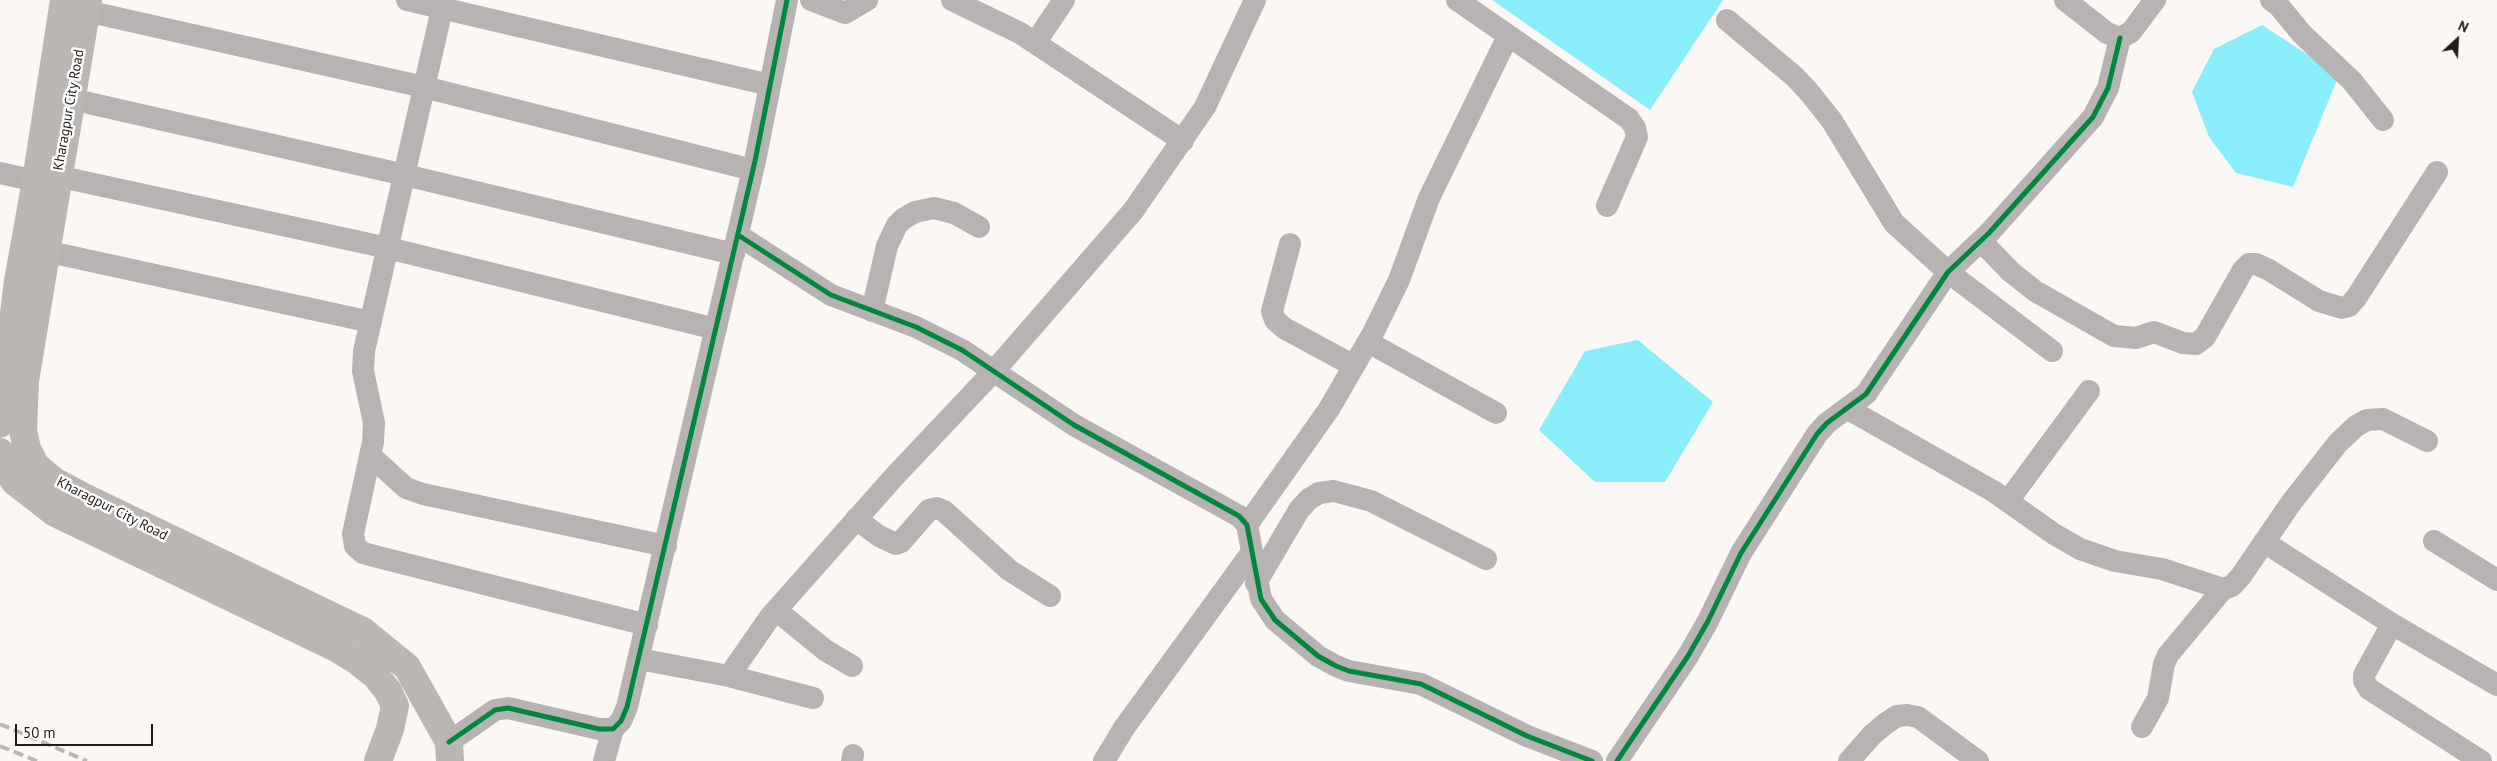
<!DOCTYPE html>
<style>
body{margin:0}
#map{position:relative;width:2497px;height:761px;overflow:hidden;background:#fbf7f4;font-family:"PT Sans",sans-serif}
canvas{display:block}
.north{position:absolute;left:2432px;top:15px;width:50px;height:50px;-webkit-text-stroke:4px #fff;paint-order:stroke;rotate:25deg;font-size:14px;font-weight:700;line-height:20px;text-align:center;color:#221b17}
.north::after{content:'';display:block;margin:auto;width:18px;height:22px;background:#221b17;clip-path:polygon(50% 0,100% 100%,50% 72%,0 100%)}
.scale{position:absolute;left:15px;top:724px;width:138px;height:22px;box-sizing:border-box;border:2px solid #221b17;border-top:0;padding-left:6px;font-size:15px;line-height:18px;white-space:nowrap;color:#221b17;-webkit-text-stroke:4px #fff;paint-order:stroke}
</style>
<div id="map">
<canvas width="2497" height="761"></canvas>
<div class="north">N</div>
<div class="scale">50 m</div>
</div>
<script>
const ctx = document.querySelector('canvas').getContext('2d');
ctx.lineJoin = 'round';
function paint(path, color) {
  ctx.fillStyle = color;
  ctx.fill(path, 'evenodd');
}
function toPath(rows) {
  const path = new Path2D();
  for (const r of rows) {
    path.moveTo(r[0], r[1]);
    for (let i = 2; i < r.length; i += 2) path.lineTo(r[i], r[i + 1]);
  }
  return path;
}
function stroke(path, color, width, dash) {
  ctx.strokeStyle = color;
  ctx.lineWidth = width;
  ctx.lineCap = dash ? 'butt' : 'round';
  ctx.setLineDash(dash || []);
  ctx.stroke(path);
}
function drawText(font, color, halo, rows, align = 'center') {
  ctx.font = font + ' "PT Sans",sans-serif';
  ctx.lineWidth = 5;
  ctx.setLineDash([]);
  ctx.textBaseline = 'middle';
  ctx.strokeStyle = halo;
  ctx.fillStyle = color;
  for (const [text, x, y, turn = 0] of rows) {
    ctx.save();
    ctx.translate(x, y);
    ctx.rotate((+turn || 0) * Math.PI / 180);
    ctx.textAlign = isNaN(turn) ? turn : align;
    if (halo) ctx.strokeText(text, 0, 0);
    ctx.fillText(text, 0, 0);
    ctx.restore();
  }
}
paint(toPath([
 [1492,0,1723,0,1650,110],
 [2262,25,2339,75,2293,187,2236,173,2209,137,2192,92,2214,49],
 [1638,340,1713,402,1665,482,1595,482,1539,430,1585,351]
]), '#89eef9');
stroke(toPath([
 [407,0,770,85],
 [444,0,364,351,363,371,374,423,373,442,353,534,355,546,363,553,382,558,647,625],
 [811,0,845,13,867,0],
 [952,0,1020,33,1183,141],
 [1457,0,1629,119,1635,128,1637,137,1607,206],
 [2065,0,2107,33,2120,38,2131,32,2155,0],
 [2271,0,2279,6,2302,34,2352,81,2383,120],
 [86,11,424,87,753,170],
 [1727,20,1795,77,1809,92,1832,121,1894,223,1948,272,2052,351],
 [1035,43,1064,0],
 [71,99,405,175,734,254],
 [0,173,36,181],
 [57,176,388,248,716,329],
 [738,235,831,295,916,327,962,350,1074,425,1239,516,1247,525,1261,599,1275,620,1318,656,1336,666,1349,671,1421,684,1527,736,1592,761],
 [1981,241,2011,272,2035,291,2114,336,2136,338,2154,332,2183,343,2196,344,2205,337,2243,270,2249,264,2256,264,2269,270,2319,301,2342,308,2349,306,2356,298,2437,172],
 [1290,244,1272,311,1275,320,1284,328,1354,366],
 [45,251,371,322],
 [872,311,887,246,897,225,903,219,915,212,934,208,954,213,979,227],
 [1368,342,1496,413],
 [1848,409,1993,491,2054,534,2080,549,2115,561,2162,569,2223,589,2232,586,2241,576,2291,503,2338,443,2356,426,2367,420,2383,419,2427,441],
 [371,456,406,488,423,494,666,546],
 [2008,501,2089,391],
 [856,519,879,536,896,544,901,542,929,510,937,508,944,511,1009,570,1050,596],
 [1247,525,1329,409,1373,333,1399,280,1429,198,1508,36],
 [2434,541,2497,580],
 [2264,542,2392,624,2497,685],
 [1256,583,1299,510,1309,499,1319,493,1334,491,1371,501,1486,559],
 [776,610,825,650,852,666],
 [2392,624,2364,675,2364,681,2369,689,2481,761],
 [639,659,729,676,813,698],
 [729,676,770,617,893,478,994,371,1133,211,1205,107,1255,0],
 [2142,727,2158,698,2164,664,2168,655,2223,589],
 [449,742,495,710,508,708,599,729,613,729,621,721,627,707,755,161,787,0],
 [604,761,613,729],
 [852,761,853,755],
 [1104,761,1124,728,1252,552],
 [1617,761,1688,656,1708,621,1741,553,1817,434,1827,423,1866,394,1948,272,1989,233,2093,117,2108,88,2120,38],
 [1849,761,1872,735,1885,724,1897,716,1907,715,1918,717,1978,761]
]), '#b7b3b3', 22);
stroke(toPath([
 [88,0,25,381,23,430,27,449,36,466,54,481,84,497,363,631,407,667,449,742,450,761],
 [0,424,18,281,36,181,64,0],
 [0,452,2,462,15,482,55,513,338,649,356,660,375,675,388,691,395,706,390,729,378,761]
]), '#bab6b4', 28);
stroke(toPath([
 [0,724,87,761],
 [0,746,37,761]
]), '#bbb7b6', 4, [10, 5]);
stroke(toPath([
 [738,235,831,295,916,327,962,350,1074,425,1239,516,1247,525,1261,599,1275,620,1318,656,1336,666,1349,671,1421,684,1527,736,1592,761],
 [449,742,495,710,508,708,599,729,613,729,621,721,627,707,755,161,787,0],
 [1617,761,1688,656,1708,621,1741,553,1817,434,1827,423,1866,394,1948,272,1989,233,2093,117,2108,88,2120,38]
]), '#00873e', 5);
drawText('14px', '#221b17', '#fff', [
 ["Kharagpur City Road",69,110,-80],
 ["Kharagpur City Road",112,509,27]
]);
</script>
